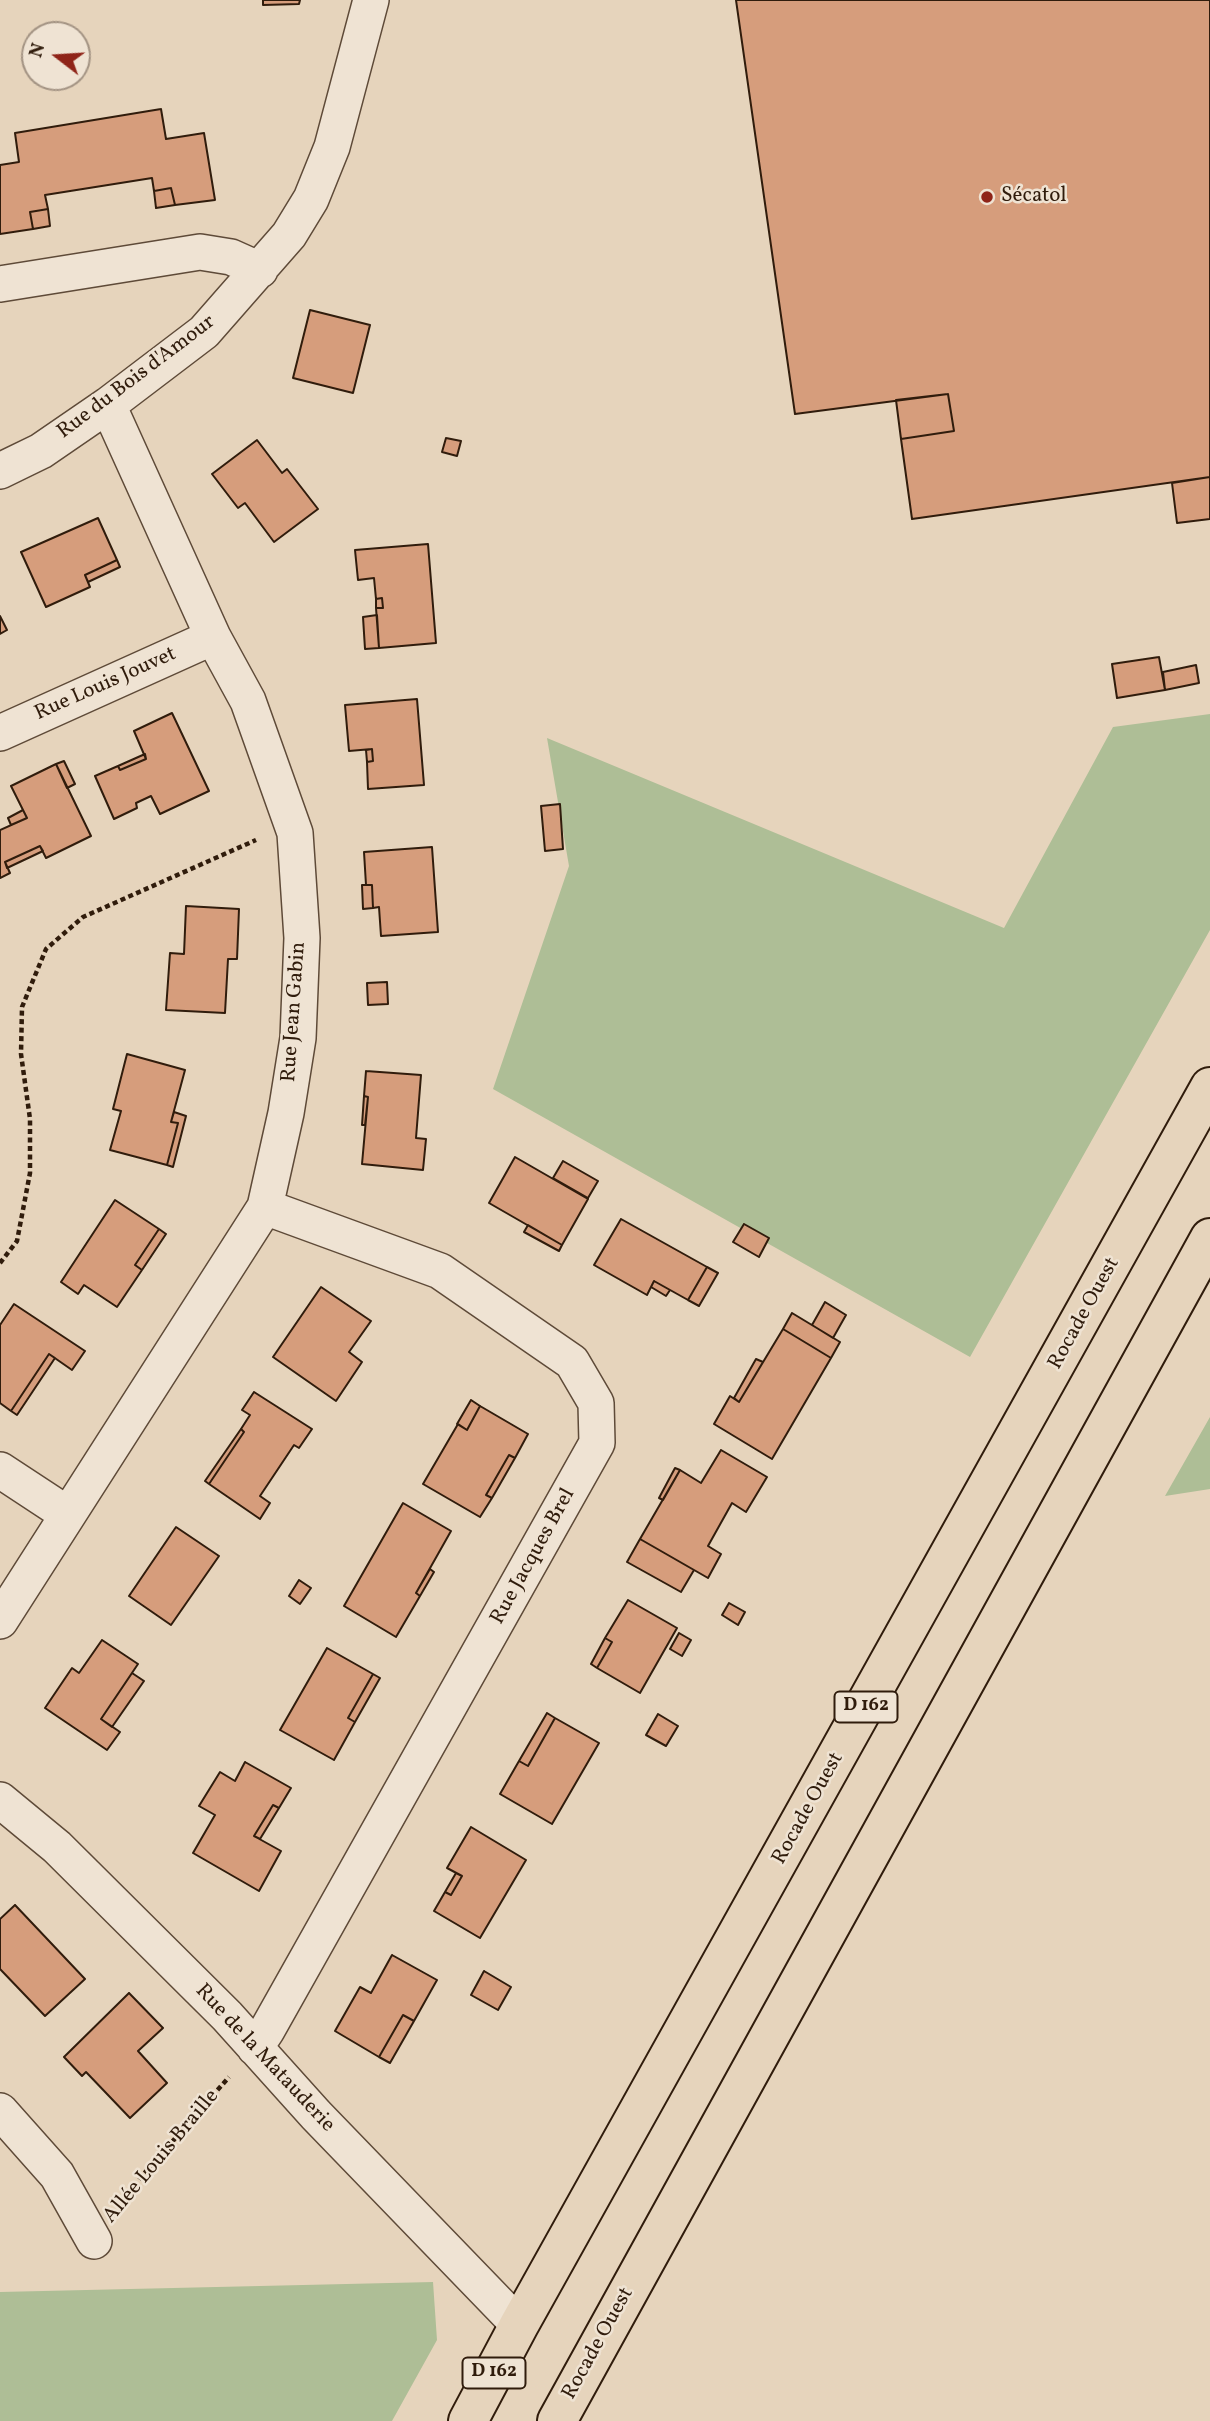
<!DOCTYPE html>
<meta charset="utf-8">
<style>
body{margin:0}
#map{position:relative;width:1210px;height:2421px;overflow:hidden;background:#e6d4bc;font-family:Vollkorn,serif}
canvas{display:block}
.north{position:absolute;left:21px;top:21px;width:70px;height:70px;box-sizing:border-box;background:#efe3d3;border:2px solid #a39383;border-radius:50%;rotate:287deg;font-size:19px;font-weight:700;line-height:28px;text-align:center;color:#301c0c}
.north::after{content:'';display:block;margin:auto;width:24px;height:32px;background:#8f2418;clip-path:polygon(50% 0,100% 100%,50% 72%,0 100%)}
</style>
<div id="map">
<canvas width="1210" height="2421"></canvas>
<div class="north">N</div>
</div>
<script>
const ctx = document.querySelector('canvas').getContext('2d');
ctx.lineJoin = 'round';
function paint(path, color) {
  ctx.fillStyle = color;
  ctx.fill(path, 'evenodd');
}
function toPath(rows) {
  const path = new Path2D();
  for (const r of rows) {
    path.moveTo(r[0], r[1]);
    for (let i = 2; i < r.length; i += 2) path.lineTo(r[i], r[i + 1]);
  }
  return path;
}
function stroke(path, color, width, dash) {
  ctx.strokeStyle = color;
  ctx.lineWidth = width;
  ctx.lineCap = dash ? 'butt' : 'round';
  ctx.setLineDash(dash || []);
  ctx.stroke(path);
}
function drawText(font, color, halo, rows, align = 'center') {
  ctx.font = font + ' Vollkorn,serif';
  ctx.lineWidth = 5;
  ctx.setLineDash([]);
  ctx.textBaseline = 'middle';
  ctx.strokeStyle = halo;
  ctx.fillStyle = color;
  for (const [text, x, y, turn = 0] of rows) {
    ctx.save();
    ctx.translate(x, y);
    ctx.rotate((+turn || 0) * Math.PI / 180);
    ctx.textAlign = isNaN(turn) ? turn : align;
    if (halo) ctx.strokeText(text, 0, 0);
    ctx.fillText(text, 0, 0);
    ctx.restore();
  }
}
paint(toPath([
 [1210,714,1210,930,970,1357,493,1089,569,866,547,738,1004,928,1113,727],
 [1210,1417,1210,1489,1165,1496],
 [433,2282,437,2340,392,2421,0,2421,0,2292]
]), '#aebe96');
const building = toPath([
 [263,0,300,0,299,4,263,5,263,0],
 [736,0,1210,0,1210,477,912,519,901,439,954,431,948,394,795,414,736,0],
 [161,109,166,139,204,133,215,200,175,205,171,188,154,191,152,178,45,195,48,209,30,212,33,229,0,234,0,165,19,162,15,133,161,109],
 [171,188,175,205,156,208,154,191,171,188],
 [48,209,50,226,33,229,30,212,48,209],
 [310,310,370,325,353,393,293,378,310,310],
 [948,394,954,431,901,439,896,400,948,394],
 [446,438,461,441,457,456,442,452,446,438],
 [257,440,282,473,287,469,318,509,274,542,245,503,238,508,212,474,257,440],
 [1210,477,1210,519,1177,523,1172,483,1210,477],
 [98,518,117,560,85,575,90,587,46,607,21,552,98,518],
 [428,544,436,643,379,648,376,608,383,608,382,598,376,599,374,578,358,580,355,550,428,544],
 [117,560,120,567,88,582,85,575,117,560],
 [382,598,383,608,376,608,376,599,382,598],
 [377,615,379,648,365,649,363,617,377,615],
 [0,616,7,630,0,634,0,616],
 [1159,657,1165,690,1117,698,1112,664,1159,657],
 [1196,665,1199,683,1165,690,1163,672,1196,665],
 [417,699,424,785,368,789,367,762,373,761,372,749,349,751,345,705,417,699],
 [172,713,209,791,160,814,151,796,136,803,137,808,114,819,95,776,118,766,120,770,146,759,134,731,172,713],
 [372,749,373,761,367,762,366,750,372,749],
 [145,754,146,759,120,770,118,766,145,754],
 [64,761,75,784,67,788,56,764,64,761],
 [56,764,91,836,46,858,40,846,5,862,10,873,0,878,0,830,27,818,11,786,56,764],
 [560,804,563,849,545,851,541,806,560,804],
 [23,810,27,818,11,825,8,818,23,810],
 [40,846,43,851,7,868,5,862,40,846],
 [432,847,438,932,381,936,379,907,373,908,372,885,366,885,364,852,432,847],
 [362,885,372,885,373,908,363,909,362,885],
 [186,906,239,909,237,959,228,959,225,1013,166,1010,170,953,184,954,186,906],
 [387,982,388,1004,368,1005,367,983,387,982],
 [127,1054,185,1070,171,1122,178,1123,167,1165,110,1150,121,1111,113,1109,127,1054],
 [366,1071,421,1075,416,1138,426,1139,423,1170,362,1164,368,1097,364,1096,366,1071],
 [364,1096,368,1097,365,1125,362,1125,364,1096],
 [174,1112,186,1116,173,1167,167,1165,178,1123,171,1122,174,1112],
 [515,1157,588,1199,562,1245,489,1203,515,1157],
 [563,1161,598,1181,588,1198,553,1178,563,1161],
 [115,1200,159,1229,135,1265,142,1270,117,1307,84,1285,78,1294,61,1282,115,1200],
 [621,1219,707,1267,688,1300,654,1281,647,1295,594,1265,621,1219],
 [744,1224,769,1238,759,1257,733,1242,744,1224],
 [528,1225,562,1245,559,1251,524,1232,528,1225],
 [159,1229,166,1234,142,1270,135,1265,159,1229],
 [707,1267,718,1273,699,1306,688,1300,707,1267],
 [654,1281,670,1290,666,1296,651,1287,654,1281],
 [321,1287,371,1321,349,1352,362,1362,336,1401,273,1357,321,1287],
 [825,1302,846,1315,833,1338,812,1325,825,1302],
 [14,1304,85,1351,72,1370,49,1354,11,1411,0,1403,0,1325,14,1304],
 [792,1313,840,1342,831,1358,783,1329,792,1313],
 [783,1329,831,1358,772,1459,714,1424,730,1396,739,1402,783,1329],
 [49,1354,55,1358,17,1415,11,1411,49,1354],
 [756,1359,763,1362,739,1402,734,1398,756,1359],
 [254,1392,312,1429,299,1448,294,1445,260,1496,270,1503,260,1519,209,1484,244,1432,241,1429,250,1415,242,1410,254,1392],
 [471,1400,480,1406,467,1430,457,1424,471,1400],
 [480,1406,528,1434,515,1458,509,1455,486,1495,492,1498,480,1517,423,1484,458,1424,467,1430,480,1406],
 [241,1429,244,1432,209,1484,205,1481,241,1429],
 [721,1450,767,1477,746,1512,732,1503,708,1546,721,1554,708,1578,640,1539,680,1470,701,1483,721,1450],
 [509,1455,515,1458,492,1498,486,1495,509,1455],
 [675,1468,680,1470,663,1500,659,1498,675,1468],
 [403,1503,451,1531,416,1593,420,1596,396,1637,344,1606,403,1503],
 [176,1527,219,1556,171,1625,129,1596,176,1527],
 [640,1539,694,1570,681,1592,627,1562,640,1539],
 [430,1569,434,1572,420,1596,416,1593,430,1569],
 [299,1580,311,1588,300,1604,289,1596,299,1580],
 [628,1600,677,1628,640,1693,597,1668,612,1642,605,1638,628,1600],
 [729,1603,745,1612,738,1625,722,1615,729,1603],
 [679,1633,691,1640,682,1656,670,1649,679,1633],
 [605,1638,612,1642,597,1668,591,1664,605,1638],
 [102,1640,138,1664,101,1719,120,1732,107,1750,45,1708,72,1668,79,1673,102,1640],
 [327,1648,373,1674,348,1718,355,1722,334,1760,280,1730,327,1648],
 [132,1673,144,1681,112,1727,101,1719,132,1673],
 [373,1674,380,1678,355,1722,348,1718,373,1674],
 [547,1713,555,1718,528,1766,519,1761,547,1713],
 [658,1714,678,1726,666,1746,646,1735,658,1714],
 [555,1718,599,1743,552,1824,500,1794,519,1761,528,1766,555,1718],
 [245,1762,291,1788,279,1808,273,1805,254,1836,281,1851,259,1891,193,1853,215,1815,199,1806,220,1772,235,1781,245,1762],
 [273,1805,279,1808,260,1839,254,1836,273,1805],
 [471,1827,526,1860,480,1938,434,1911,445,1892,451,1895,462,1876,447,1868,471,1827],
 [456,1873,462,1876,451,1895,445,1892,456,1873],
 [15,1905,85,1979,45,2016,0,1969,0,1919,15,1905],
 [392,1955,437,1980,414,2021,403,2015,379,2057,335,2031,360,1987,371,1993,392,1955],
 [484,1971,511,1987,498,2010,471,1995,484,1971],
 [129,1993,163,2028,138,2051,167,2083,130,2118,86,2072,82,2076,64,2057,129,1993],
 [403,2015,414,2021,390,2063,379,2057,403,2015]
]);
paint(building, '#d69d7c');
stroke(building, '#301c0c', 2);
const street = toPath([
 [0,284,200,252,231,257,260,270],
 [0,471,41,451,108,405,204,332,289,235,311,199,332,147,371,0],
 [0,733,213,637],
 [0,1470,67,1514],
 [0,1621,265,1207,286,1113,298,1038,302,938,295,833,248,701,213,637,108,405],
 [0,1800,57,1847,227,2016,316,2115,519,2325],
 [255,2048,267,2030,597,1443,596,1403,572,1362,440,1271,265,1207],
 [0,2111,57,2175,94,2241]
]);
const primary = toPath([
 [468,2421,519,2325,1210,1087],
 [557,2421,1210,1238]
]);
stroke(street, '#5e4a38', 38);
stroke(primary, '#301c0c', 42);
stroke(toPath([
 [0,1263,17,1241,30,1173,30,1119,21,1054,22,1007,46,949,83,917,256,840],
 [119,2207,142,2176,229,2077]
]), '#301c0c', 4.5, [5, 3.5]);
stroke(street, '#efe3d3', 35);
stroke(primary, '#e6d4bc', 38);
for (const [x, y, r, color] of [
 [987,197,7,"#8f2418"]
]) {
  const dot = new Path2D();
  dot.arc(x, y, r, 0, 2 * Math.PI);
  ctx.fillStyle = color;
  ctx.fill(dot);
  stroke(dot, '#efe3d3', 2.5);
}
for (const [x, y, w] of [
 [866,1707,63],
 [494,2373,63]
]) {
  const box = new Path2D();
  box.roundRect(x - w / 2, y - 15.5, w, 31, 5);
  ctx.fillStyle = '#efe3d3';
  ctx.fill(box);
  stroke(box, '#301c0c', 2);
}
drawText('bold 19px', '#301c0c', null, [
 ["D 162",866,1707],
 ["D 162",494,2373]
]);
drawText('21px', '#301c0c', '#efe3d3', [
 ["Sécatol",1001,197]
], 'left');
drawText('21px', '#301c0c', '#efe3d3', [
 ["Rue du Bois d'Amour",137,378,-37],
 ["Rue Louis Jouvet",106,685,-24],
 ["Rue Jean Gabin",295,1012,-86],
 ["Rocade Ouest",1085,1314,-61],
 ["Rue Jacques Brel",534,1557,-61],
 ["Rocade Ouest",809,1809,-61],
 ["Rue de la Matauderie",264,2059,47],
 ["Allée Louis Braille",162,2157,-50],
 ["Rocade Ouest",599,2344,-61]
]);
</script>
